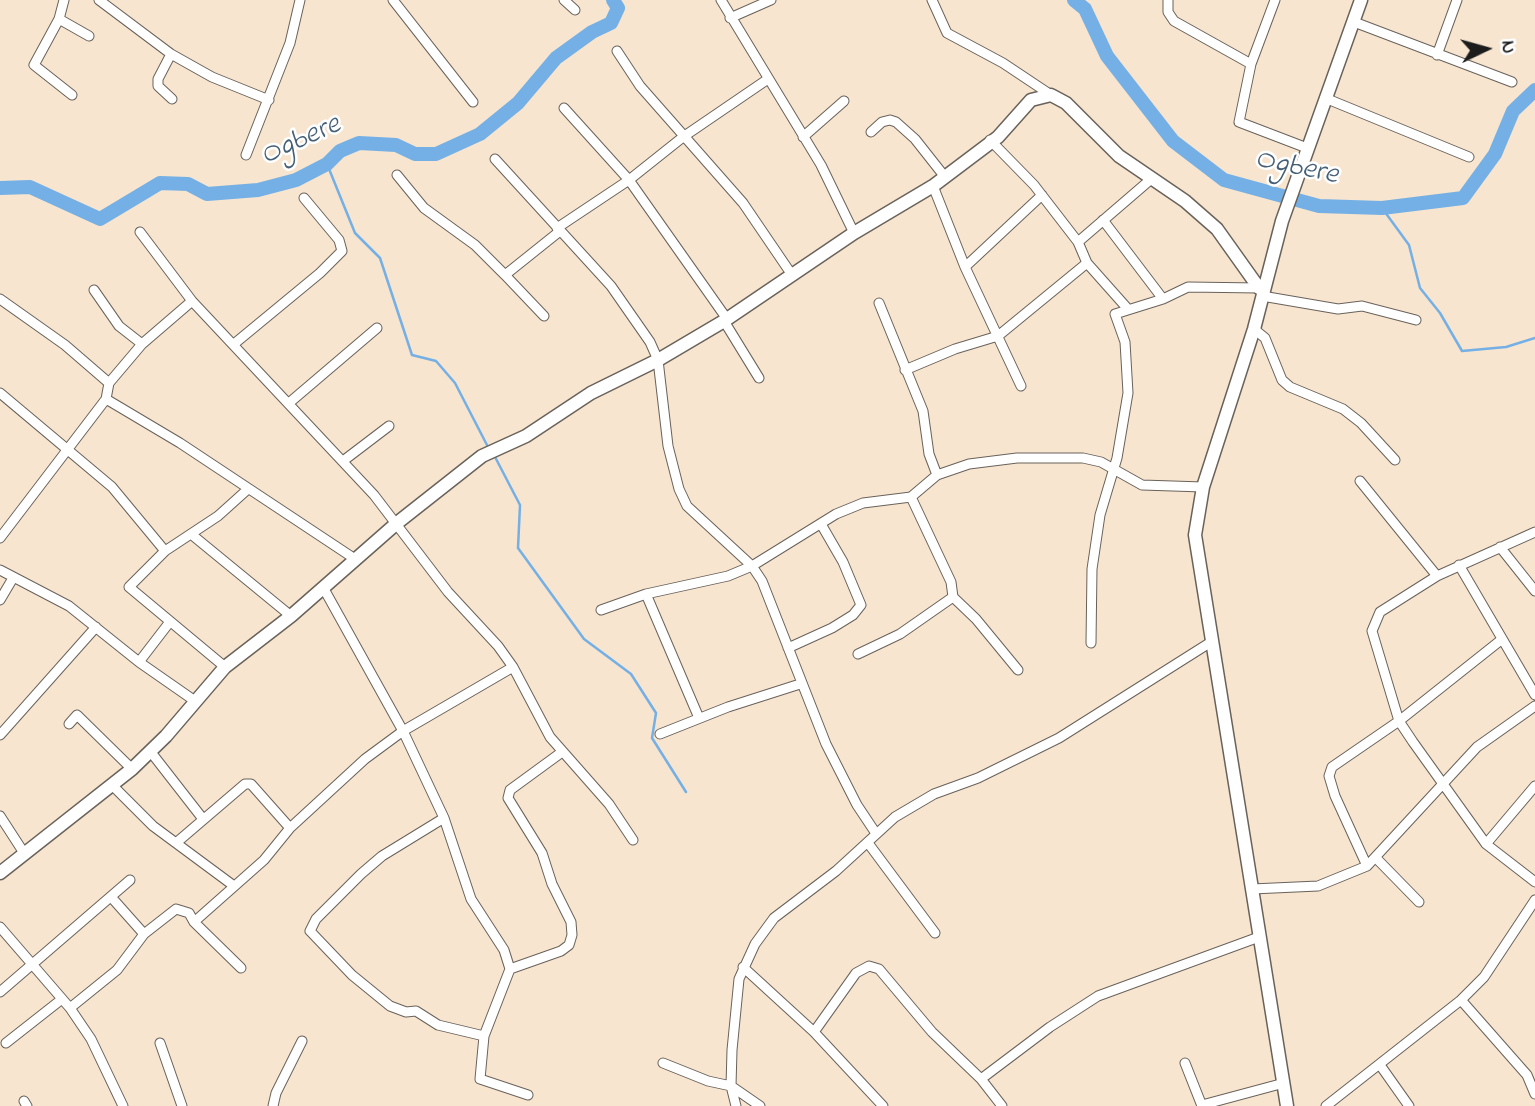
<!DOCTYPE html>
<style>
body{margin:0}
#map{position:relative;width:1535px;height:1106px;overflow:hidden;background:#f7e5cf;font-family:"Indie Flower",sans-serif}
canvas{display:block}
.north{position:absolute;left:1451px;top:14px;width:70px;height:70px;-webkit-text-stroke:5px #fff;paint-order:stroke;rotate:85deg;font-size:19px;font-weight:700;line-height:28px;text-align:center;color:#1c1c1c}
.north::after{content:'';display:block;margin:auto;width:24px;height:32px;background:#1c1c1c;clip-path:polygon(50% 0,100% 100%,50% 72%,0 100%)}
</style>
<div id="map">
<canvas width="1535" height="1106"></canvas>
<div class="north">N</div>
</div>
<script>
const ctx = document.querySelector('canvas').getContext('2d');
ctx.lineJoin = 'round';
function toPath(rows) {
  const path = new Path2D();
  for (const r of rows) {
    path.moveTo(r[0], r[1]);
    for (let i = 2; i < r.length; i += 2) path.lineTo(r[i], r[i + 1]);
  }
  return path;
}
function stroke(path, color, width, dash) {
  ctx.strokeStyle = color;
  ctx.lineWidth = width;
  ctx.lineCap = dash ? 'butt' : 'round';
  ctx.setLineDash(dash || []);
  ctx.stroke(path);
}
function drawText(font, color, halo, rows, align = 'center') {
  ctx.font = font + ' "Indie Flower",sans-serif';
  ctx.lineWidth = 5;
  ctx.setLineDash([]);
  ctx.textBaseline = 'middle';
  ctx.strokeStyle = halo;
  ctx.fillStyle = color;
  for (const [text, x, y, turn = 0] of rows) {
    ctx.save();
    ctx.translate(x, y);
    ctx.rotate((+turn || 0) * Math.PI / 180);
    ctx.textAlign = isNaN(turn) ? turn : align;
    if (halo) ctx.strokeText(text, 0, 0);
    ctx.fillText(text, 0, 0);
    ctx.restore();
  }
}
stroke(toPath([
 [327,164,355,233,380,258,412,355,436,361,455,383,488,447],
 [1382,208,1409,245,1420,288,1440,313,1462,351,1506,347,1535,338],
 [494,455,520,505,518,548,584,639,631,674,656,713,652,738,686,792]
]), '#74b0e5', 2.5);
stroke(toPath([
 [1074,0,1085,9,1107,56,1173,141,1224,180,1319,206,1382,208,1463,198,1495,154,1513,111,1535,90],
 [0,188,30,187,100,219,160,183,188,184,207,194,258,190,296,180,327,164,340,151,359,143,396,145,415,154,436,154,480,134,518,103,556,58,592,32,611,23,618,8,613,0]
]), '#74b0e5', 14);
const street = toPath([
 [64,0,59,19,34,65,72,95],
 [99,0,171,54,212,77,269,100],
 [393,0,473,102],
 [564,0,575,10],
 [721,0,821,165,854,233],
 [932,0,947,33,1003,63,1051,95],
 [1168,0,1168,12,1174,21,1251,64],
 [1275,0,1251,64,1239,122,1307,148],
 [730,18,771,0],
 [59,19,89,36],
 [1354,22,1512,82],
 [617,51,640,86,743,203,792,275],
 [171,54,158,79,158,86,172,99],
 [1437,55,1457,0],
 [1325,98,1469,157],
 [564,108,629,180,727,319],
 [871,132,882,122,890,120,896,122,915,139,945,177],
 [803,137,844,101],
 [990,140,1034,185,1078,242,1087,263,1127,308],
 [246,155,290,43,300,0],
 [495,159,611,286,650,342,658,360,668,446,679,489,687,506,752,566,762,581,826,744,857,805,875,832],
 [397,175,424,208,475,245,505,275,560,231],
 [933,186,965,267,1021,386],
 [1103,220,1163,299],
 [557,228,629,180,683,137,768,79],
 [140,232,192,301,374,495,448,592,498,646,513,667,550,737,609,804,633,840],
 [1078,242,1150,180],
 [965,267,1042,195],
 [505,275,544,316],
 [94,290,119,326,142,344],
 [1262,296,1338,309,1362,306,1416,320],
 [0,299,65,345,109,383,106,399,0,538],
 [879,303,923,411,929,454,937,475],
 [724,321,759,378],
 [1254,329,1265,338,1282,380,1290,387,1343,409,1361,423,1395,460],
 [234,344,320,273,342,251,339,240,304,198],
 [905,370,955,349,998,336,1087,263],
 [109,383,142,344,192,301],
 [0,393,112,487,165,551],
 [106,399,180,443,355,559],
 [289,403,377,328],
 [343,461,389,426],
 [1360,481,1437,576],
 [911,497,951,582,953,597,976,619,1018,670],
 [1535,532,1437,576,1380,612,1372,631,1399,721,1413,742,1486,844,1535,882],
 [191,534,291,616],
 [1500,547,1535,591],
 [1459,565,1535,695],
 [0,570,69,606,139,662,195,701],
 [324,589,403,731,444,818,471,899,504,950,510,969,484,1036,480,1079,528,1095],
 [646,594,699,718],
 [0,600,13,578],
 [601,610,646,594,728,576,752,566,836,514,863,503,911,497,937,475,969,464,1017,458,1083,458,1101,462,1142,485,1203,487],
 [1091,643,1092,569,1100,515,1117,458,1128,393,1125,342,1115,314,1163,299,1188,287,1259,288],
 [788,648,832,628,853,615,861,605,843,562,821,524],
 [858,654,900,634,953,597],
 [139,662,169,623],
 [225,667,129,587,165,551,218,516,248,489],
 [69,724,77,715,132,769],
 [660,734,728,707,800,684],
 [0,735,96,627],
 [150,751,203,819],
 [113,786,153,826,234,886],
 [0,816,24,853],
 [444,818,382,856,361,874,316,919,310,931,352,975,390,1006,406,1012,416,1011,438,1025,484,1036],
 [176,843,245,784,251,784,290,828],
 [868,843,935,933],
 [1486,844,1535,786],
 [1376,858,1419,902],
 [1367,866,1335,796,1329,776,1332,767,1399,721,1501,640],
 [1252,889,1318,886,1367,866,1477,747,1535,706],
 [112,898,144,934],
 [194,922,264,860,290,828,365,759,403,731,513,667],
 [0,927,70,1008,91,1039,123,1106],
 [743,967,814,1032,883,1106],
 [510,969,561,951,569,945,572,935,571,922,552,884,542,853,508,798,510,790,562,752],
 [0,992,130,880],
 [1461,1000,1527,1075,1535,1094],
 [70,1008,117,970,144,934,176,909,189,913,194,922,241,968],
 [814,1032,856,973,869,966,879,969,932,1032,981,1079,1002,1106],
 [6,1043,62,999],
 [160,1043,182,1106],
 [663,1063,708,1081,731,1086,760,1106],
 [1185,1063,1202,1106],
 [1380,1065,1409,1106],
 [981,1079,1050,1027,1098,996,1259,937],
 [24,1101,27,1106],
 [1202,1105,1284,1083],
 [273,1106,276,1093,302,1041],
 [736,1106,731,1086,732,1050,739,979,755,944,774,918,836,871,895,817,934,794,978,778,1059,738,1211,642],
 [1326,1106,1461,1000,1484,977,1535,900]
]);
const secondary = toPath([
 [0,873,132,769,166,736,225,667,291,616,397,523,482,456,526,436,591,393,658,360,724,321,854,233,933,186,998,137,1031,100,1051,95,1066,103,1119,156,1185,201,1217,229,1259,288,1263,288],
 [1287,1106,1195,535,1203,487,1254,329,1282,221,1361,0]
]);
stroke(street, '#69625b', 11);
stroke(secondary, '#69625b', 15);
stroke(street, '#fff', 9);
stroke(secondary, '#fff', 12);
drawText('italic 30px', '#445f76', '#fff', [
 ["Ogbere",301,142,-24],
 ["Ogbere",1296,169,12]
]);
</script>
